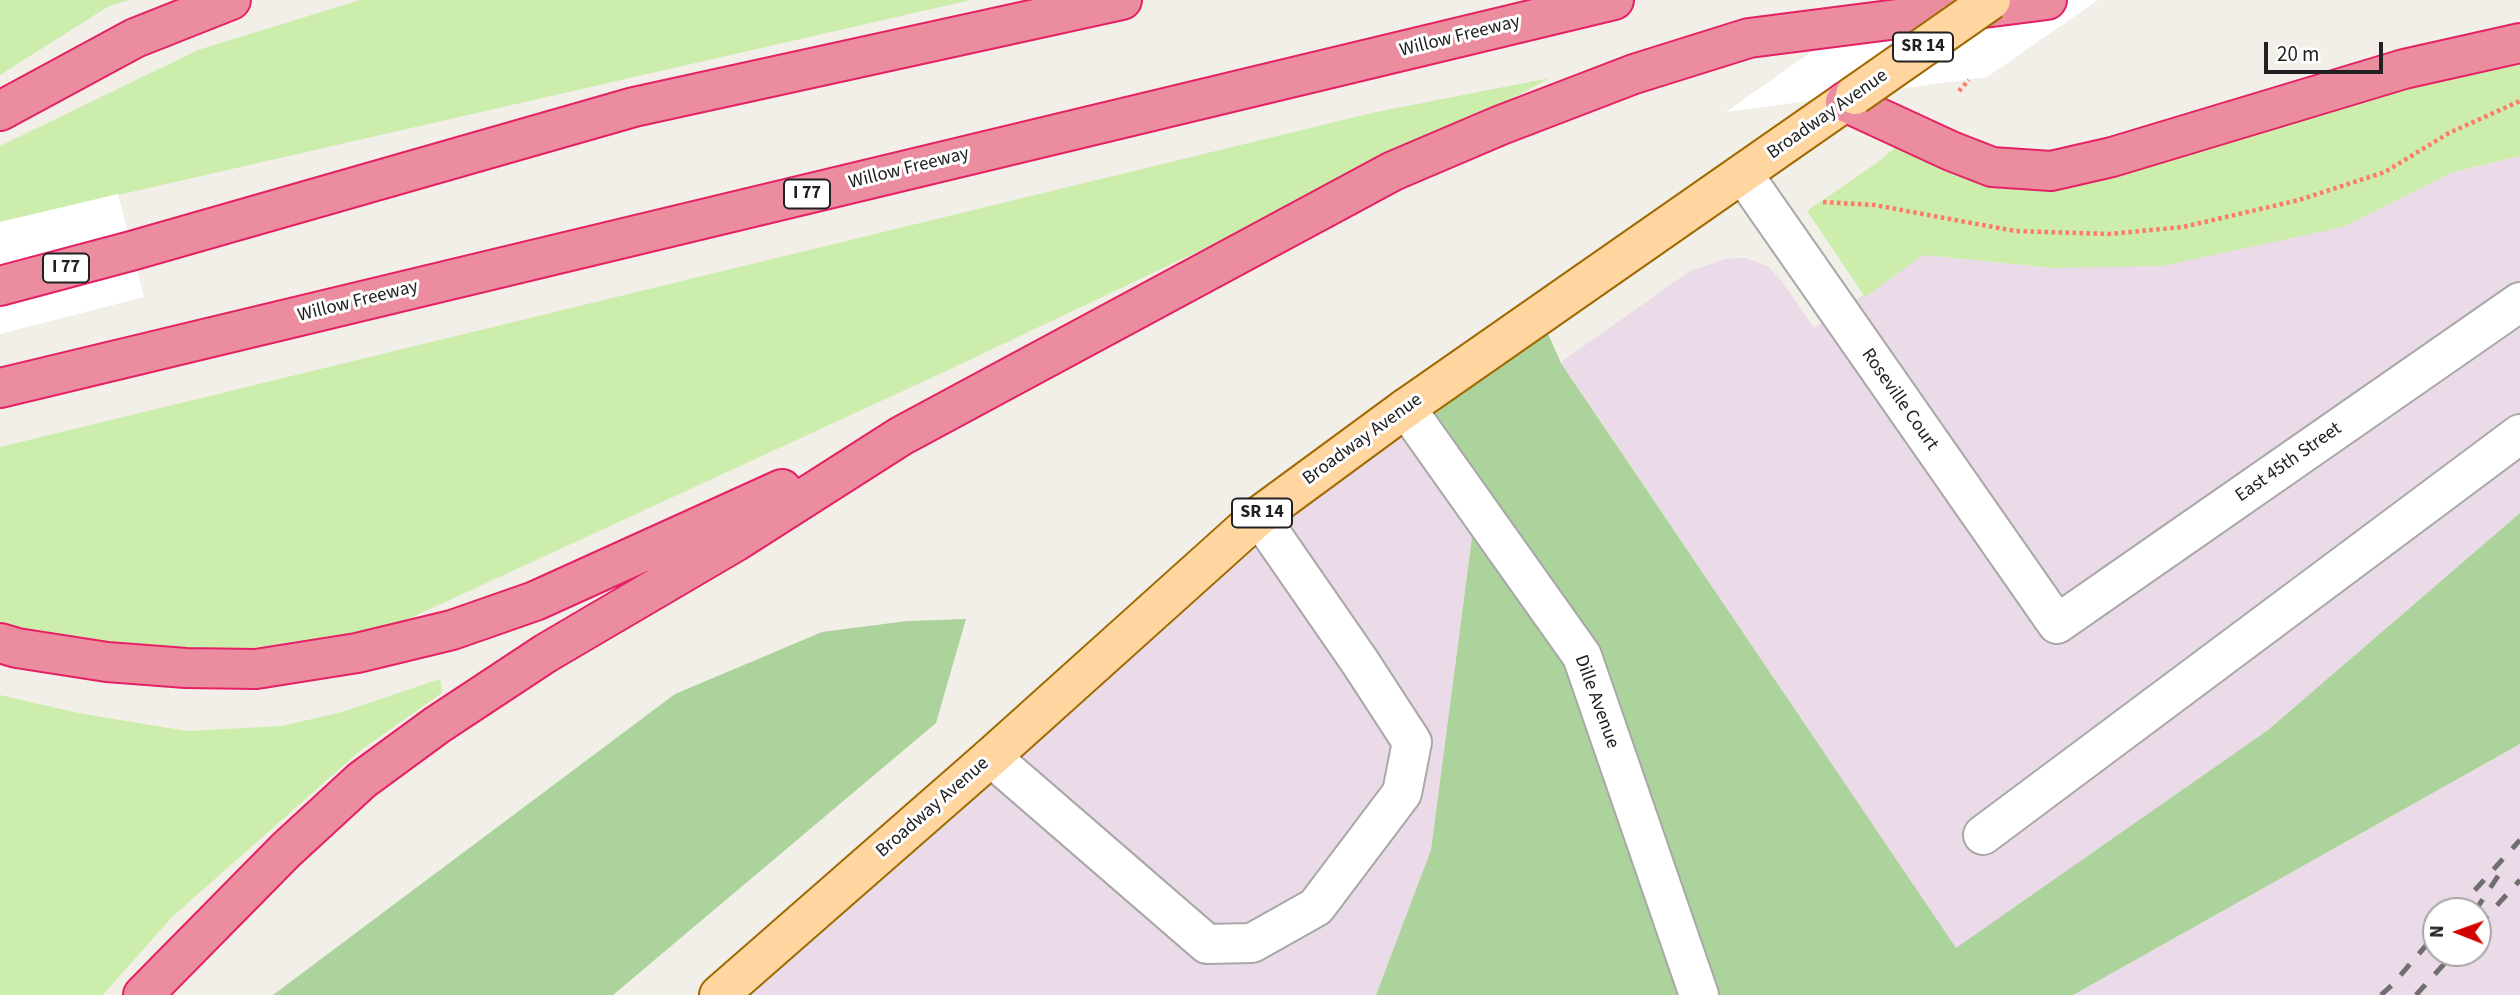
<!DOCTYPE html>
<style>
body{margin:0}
#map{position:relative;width:2520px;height:995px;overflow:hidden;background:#f2efe8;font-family:"Source Sans 3",sans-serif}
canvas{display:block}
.north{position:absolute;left:2422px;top:897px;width:70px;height:70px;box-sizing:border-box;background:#fff;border:2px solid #a6a6a6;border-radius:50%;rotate:271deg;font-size:19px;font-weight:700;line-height:28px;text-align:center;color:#212121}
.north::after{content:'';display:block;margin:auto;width:24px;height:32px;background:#d30001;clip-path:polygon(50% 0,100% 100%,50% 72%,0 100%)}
.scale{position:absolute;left:2264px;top:42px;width:119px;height:32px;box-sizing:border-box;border:4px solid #212121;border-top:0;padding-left:9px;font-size:21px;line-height:24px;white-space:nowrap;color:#212121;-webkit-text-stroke:5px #fff;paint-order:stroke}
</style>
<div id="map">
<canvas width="2520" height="995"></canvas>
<div class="north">N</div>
<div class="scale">20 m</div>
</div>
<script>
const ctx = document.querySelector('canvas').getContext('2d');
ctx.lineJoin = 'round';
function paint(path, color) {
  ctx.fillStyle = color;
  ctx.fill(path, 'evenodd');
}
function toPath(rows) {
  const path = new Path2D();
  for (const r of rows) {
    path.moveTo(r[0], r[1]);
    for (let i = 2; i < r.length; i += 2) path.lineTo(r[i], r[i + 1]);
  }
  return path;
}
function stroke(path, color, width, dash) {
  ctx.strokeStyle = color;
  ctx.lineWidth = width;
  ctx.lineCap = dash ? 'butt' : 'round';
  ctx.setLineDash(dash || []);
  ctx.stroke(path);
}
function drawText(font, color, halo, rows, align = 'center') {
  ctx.font = font + ' "Source Sans 3",sans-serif';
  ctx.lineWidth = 6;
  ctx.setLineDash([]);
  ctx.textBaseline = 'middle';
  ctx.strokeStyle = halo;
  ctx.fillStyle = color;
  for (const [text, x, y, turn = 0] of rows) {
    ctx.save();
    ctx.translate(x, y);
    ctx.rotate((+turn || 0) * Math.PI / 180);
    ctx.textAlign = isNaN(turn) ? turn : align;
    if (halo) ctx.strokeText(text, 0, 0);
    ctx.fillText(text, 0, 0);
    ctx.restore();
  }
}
paint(toPath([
 [2520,156,2520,513,2268,730,1956,949,1561,362,1690,271,1725,259,1745,258,1768,266,1783,283,1814,328,1923,255,2053,268,2343,227,2453,172],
 [1406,408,1476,507,1431,850,1376,995,719,995],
 [2520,744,2520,995,2073,995],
 [2436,911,2478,911,2478,953,2436,953]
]), '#ebdae8');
paint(toPath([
 [0,0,130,0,109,6,0,75],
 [360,0,971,0,0,222,0,146,198,50],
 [2520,43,2520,156,2453,172,2343,227,2162,266,2053,268,1923,255,1865,297,1807,211,1878,162,1912,133,1992,167],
 [1550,78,1452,131,944,372,391,627,259,647,188,655,0,626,0,447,1376,112],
 [440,679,442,693,361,750,172,917,103,995,0,995,0,695,78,713,187,731,282,726,342,712]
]), '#cdedac');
paint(toPath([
 [1540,316,1561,363,1956,948,2268,730,2520,513,2520,744,2073,995,1376,995,1431,850,1476,507,1406,408],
 [966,619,936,723,613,995,273,995,675,694,822,632,907,621]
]), '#acd39b');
paint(toPath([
 [1885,0,2098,0,1987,77,1726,112],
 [118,194,144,297,0,334,0,222]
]), '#fff');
const minor = toPath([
 [1743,174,2057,624,2520,302],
 [1406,408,1582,656,1699,995],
 [991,757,1207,944,1252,943,1316,907,1402,793,1412,742,1360,662,1259,516],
 [1983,835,2520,434]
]);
const major = toPath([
 [719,995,991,757,1259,516,1406,408,1855,95]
]);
const highway = toPath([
 [1845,102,1951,151,1992,167,2051,171,2112,157,2404,69,2520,43],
 [0,111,135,38,231,0],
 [0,286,131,251,634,107,1122,0],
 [0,388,1614,0],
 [0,643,17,648,107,662,186,668,256,669,357,653,452,630,535,601,782,489],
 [143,995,286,850,362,780,437,725,546,653,735,542,901,436,1393,171,1501,125,1634,74,1749,38,2047,0]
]);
stroke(minor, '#a8a8a8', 42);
stroke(major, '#9f6900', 42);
stroke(highway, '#e42165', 42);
stroke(toPath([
 [1959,91,1969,80],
 [1823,202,1874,205,2015,231,2109,234,2183,227,2299,200,2385,172,2449,133,2520,101]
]), '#ff7a6c', 4.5, [3.5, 3.5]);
stroke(minor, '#fff', 38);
stroke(major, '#ffd5a0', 38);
stroke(highway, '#ec8d9f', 38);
stroke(toPath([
 [2456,911,2520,840],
 [2475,911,2500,873],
 [2478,926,2520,880],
 [2381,995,2392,985,2436,934],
 [2416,995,2454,953]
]), '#6f6f6f', 5, [14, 14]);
const majorBridge = toPath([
 [1855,95,1991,0]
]);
stroke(majorBridge, '#9f6900', 42, []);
stroke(majorBridge, '#ffd5a0', 38);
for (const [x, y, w] of [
 [1923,47,60],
 [807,194,46],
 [66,268,46],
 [1262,513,60]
]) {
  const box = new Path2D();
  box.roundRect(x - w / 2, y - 14.5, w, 29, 5);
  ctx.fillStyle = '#fff';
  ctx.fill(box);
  stroke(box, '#212121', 2);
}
drawText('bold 18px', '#212121', null, [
 ["SR 14",1923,47],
 ["I 77",807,194],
 ["I 77",66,268],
 ["SR 14",1262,513]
]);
drawText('19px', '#212121', '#fff', [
 ["Willow Freeway",1460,37,-14],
 ["Broadway Avenue",1828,115,-35],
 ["Willow Freeway",909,169,-14],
 ["Willow Freeway",358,302,-14],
 ["Roseville Court",1899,400,55],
 ["Broadway Avenue",1363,440,-36],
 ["East 45th Street",2289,463,-35],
 ["Dille Avenue",1596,702,70],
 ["Broadway Avenue",933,808,-41]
]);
</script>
